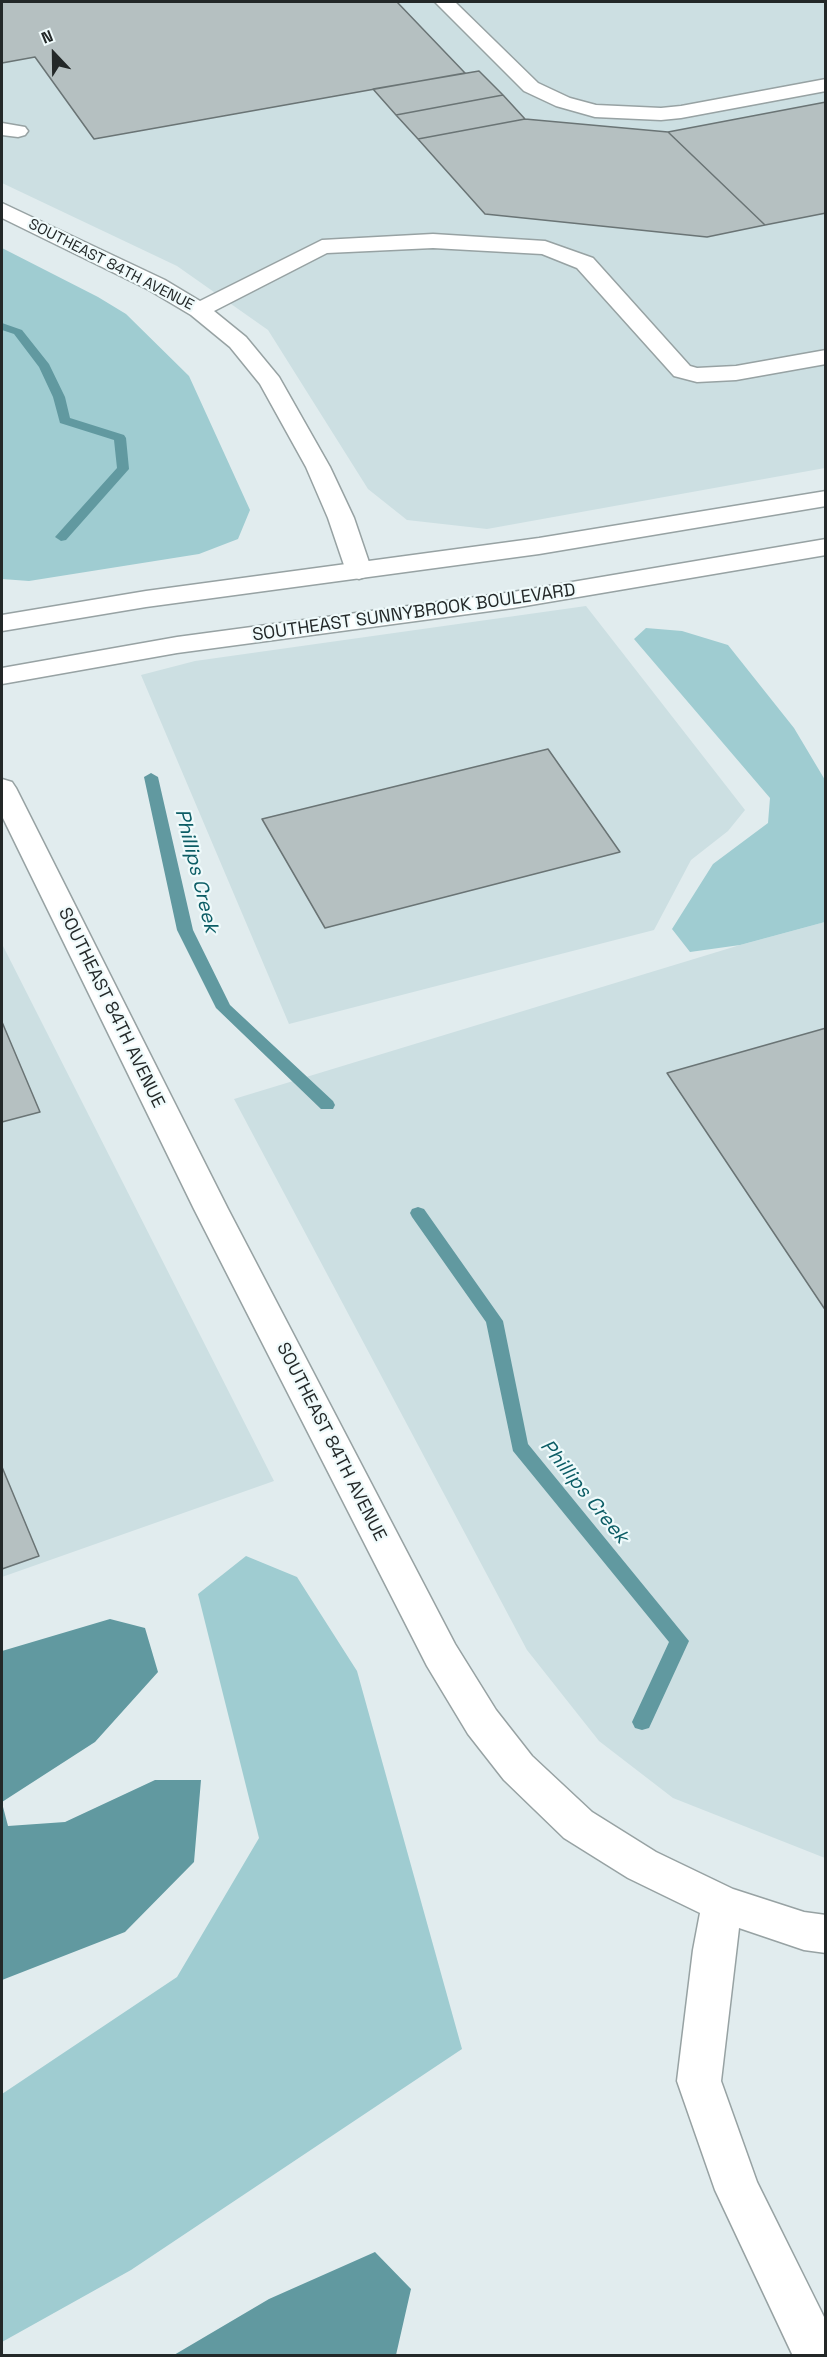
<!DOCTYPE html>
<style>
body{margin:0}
#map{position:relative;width:827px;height:2357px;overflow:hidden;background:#e1ecee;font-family:"Space Grotesk",sans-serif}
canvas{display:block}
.frame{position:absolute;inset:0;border:3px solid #232828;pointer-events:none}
.north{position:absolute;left:24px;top:24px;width:60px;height:60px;-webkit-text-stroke:4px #effafb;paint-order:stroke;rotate:338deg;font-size:16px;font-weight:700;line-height:24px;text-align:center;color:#232828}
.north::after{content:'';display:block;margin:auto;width:21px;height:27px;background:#232828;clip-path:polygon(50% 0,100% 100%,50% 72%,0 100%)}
</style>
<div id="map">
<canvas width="827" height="2357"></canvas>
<div class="frame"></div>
<div class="north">N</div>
</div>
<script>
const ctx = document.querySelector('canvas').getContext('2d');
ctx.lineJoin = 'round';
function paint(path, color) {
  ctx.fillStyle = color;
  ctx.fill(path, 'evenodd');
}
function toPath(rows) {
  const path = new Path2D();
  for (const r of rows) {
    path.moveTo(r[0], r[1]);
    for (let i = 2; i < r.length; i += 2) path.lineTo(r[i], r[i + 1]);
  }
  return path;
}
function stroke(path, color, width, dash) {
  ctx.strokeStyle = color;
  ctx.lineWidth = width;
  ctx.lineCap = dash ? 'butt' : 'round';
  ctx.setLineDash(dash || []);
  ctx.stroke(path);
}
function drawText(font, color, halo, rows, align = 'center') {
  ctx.font = font + ' "Space Grotesk",sans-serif';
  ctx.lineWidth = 4.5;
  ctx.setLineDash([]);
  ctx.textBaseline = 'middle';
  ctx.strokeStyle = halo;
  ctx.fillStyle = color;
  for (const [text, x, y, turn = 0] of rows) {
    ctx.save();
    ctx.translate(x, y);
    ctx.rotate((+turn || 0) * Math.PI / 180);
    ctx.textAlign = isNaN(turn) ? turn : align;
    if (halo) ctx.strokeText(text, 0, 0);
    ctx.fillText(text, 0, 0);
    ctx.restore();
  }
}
paint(toPath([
 [2,2,825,2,825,468,487,529,407,520,368,489,268,330,177,266,2,183],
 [586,606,745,810,728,831,691,860,654,930,289,1024,141,675,195,661],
 [825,922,825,1858,673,1798,599,1741,527,1650,234,1099,740,945],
 [2,944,274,1481,2,1577]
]), '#ccdfe2');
paint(toPath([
 [2,248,98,297,126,314,189,376,250,510,238,539,199,554,29,581,2,579],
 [646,628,682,631,728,645,794,728,825,780,825,922,740,945,690,952,672,929,713,864,768,823,770,798,634,639],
 [246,1556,297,1577,357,1671,462,2049,131,2270,2,2342,2,2094,177,1977,259,1838,198,1594]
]), '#9fccd1');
paint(toPath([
 [110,1619,145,1628,158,1672,95,1742,2,1802,2,1651],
 [155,1780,201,1780,194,1862,125,1932,2,1980,2,1803,8,1826,65,1822],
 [375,2252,411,2289,396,2355,174,2355,269,2299]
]), '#6199a0');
paint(toPath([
 [2,323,22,330,49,364,65,397,70,418,124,435,126,438,129,469,66,540,61,541,55,537,117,468,114,440,60,423,53,397,39,367,14,334,2,330,2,323],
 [151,773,158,777,193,930,230,1005,333,1101,335,1105,333,1109,321,1109,216,1008,177,930,144,777,151,773],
 [418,1207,424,1209,503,1321,528,1444,689,1641,649,1728,642,1730,635,1728,632,1722,669,1642,513,1451,486,1322,412,1217,410,1213,412,1209,418,1207]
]), '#6199a0');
const building = toPath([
 [2,2,397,2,465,73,94,139,35,57,2,63,2,2],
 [479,71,503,95,396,115,373,89,479,71],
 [503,95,525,119,418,139,396,115,503,95],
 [826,102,826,213,765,225,668,132,826,102],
 [525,119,668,132,765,225,707,237,485,214,418,139,525,119],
 [548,749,620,852,325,928,262,819,548,749],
 [2,1022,40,1112,2,1122,2,1022],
 [826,1028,826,1311,667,1073,826,1028],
 [2,1467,39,1556,2,1569,2,1467]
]);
paint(building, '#b5c0c1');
stroke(building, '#6a7475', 1.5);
const minor = toPath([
 [435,2,455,2,538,83,570,98,596,105,661,108,681,106,826,79,826,91,681,118,661,120,595,117,556,106,524,91,435,2],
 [2,123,25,127,28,131,25,135,18,137,2,135,2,123],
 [2,203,165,280,200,301,322,240,433,234,545,241,593,258,690,366,697,368,736,366,826,350,826,364,736,380,697,382,674,376,577,268,542,254,433,248,327,253,214,311,246,337,279,377,330,467,354,518,372,571,368,576,359,579,350,576,346,571,328,518,306,467,260,384,230,347,191,315,149,290,2,218,2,203],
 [2,779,12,782,16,788,228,1209,455,1644,496,1710,532,1756,592,1812,656,1852,733,1889,804,1912,826,1915,826,1953,804,1950,739,1928,721,2081,757,2182,826,2321,826,2356,793,2356,715,2190,677,2081,693,1950,700,1913,628,1878,564,1838,504,1780,468,1734,427,1666,194,1209,2,816,2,779]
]);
const major = toPath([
 [826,491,826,506,539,554,146,607,2,631,2,615,146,591,539,538,826,491],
 [826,539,826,555,513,608,177,653,2,684,2,668,177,637,513,592,826,539]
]);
stroke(minor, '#97a2a3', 3);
stroke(major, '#97a2a3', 3);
paint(minor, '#fff');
paint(major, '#fff');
drawText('15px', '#232828', '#effafb', [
 ["SOUTHEAST 84TH AVENUE",111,265,27]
]);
drawText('18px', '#232828', '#effafb', [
 ["SOUTHEAST SUNNYBROOK BOULEVARD",414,613,-8],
 ["SOUTHEAST 84TH AVENUE",111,1008,64],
 ["SOUTHEAST 84TH AVENUE",331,1442,63]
]);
drawText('italic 20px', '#0c5d65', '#effafb', [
 ["Phillips Creek",196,871,76],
 ["Phillips Creek",584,1492,51]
]);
</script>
